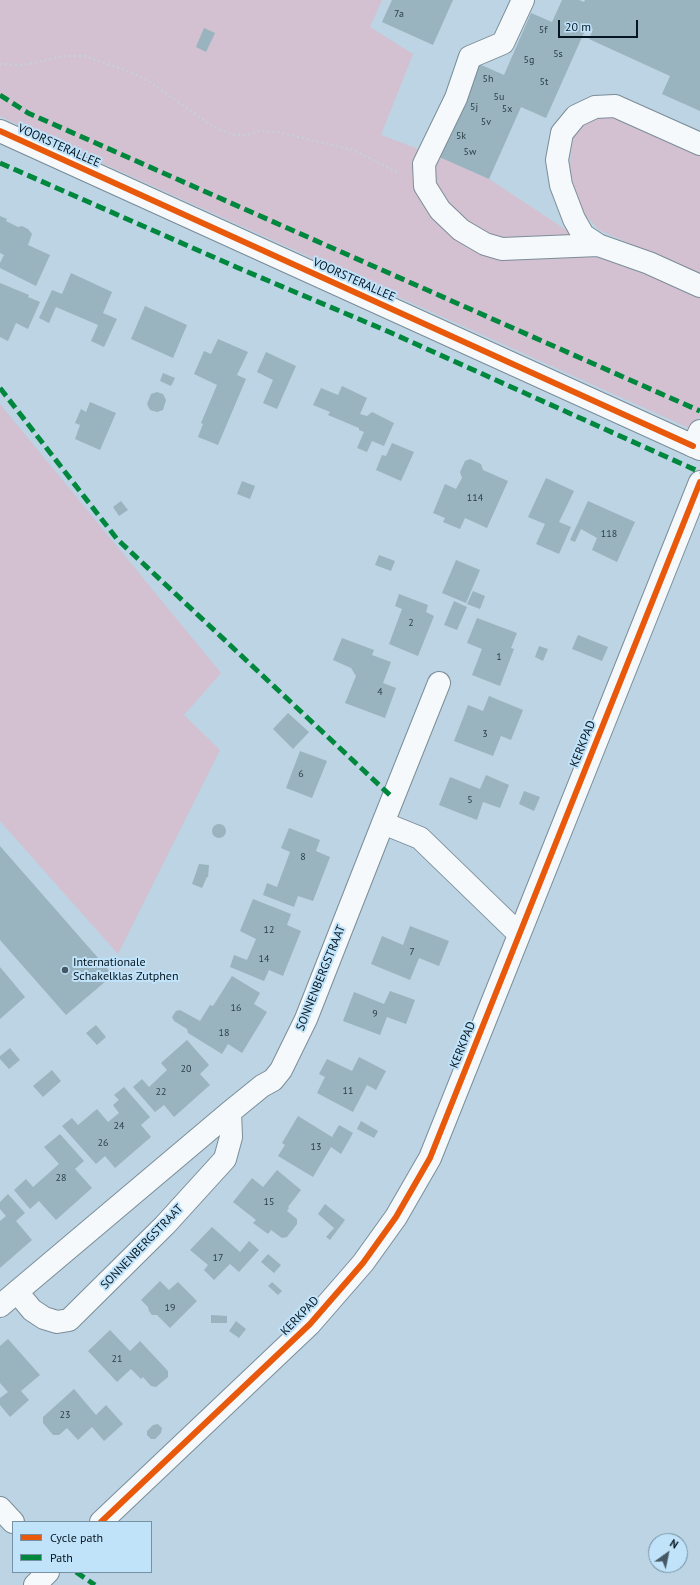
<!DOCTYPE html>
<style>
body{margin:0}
#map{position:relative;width:700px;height:1585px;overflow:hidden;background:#bcd4e3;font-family:"PT Sans",sans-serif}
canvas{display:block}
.legend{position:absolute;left:12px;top:1521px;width:140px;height:52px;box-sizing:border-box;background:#c0e3fa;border:1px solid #7691a3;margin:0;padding:5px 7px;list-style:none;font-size:12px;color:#061620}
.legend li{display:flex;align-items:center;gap:8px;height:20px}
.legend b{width:20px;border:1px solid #7691a3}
.north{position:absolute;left:648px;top:1533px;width:40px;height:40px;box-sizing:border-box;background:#c0e3fa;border:1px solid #7691a3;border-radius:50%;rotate:33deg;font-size:11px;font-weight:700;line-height:16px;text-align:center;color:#061620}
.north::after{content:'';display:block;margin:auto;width:14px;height:18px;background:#465864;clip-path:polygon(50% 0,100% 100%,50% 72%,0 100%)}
.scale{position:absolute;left:558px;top:20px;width:80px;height:18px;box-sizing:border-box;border:2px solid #061620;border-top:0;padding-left:5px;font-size:12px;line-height:14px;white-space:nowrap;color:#061620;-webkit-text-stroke:3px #c0e3fa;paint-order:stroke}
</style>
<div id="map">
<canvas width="700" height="1585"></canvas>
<ul class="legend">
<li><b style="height:5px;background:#e8590c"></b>Cycle path</li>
<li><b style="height:5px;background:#00873e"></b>Path</li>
</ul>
<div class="north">N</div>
<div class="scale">20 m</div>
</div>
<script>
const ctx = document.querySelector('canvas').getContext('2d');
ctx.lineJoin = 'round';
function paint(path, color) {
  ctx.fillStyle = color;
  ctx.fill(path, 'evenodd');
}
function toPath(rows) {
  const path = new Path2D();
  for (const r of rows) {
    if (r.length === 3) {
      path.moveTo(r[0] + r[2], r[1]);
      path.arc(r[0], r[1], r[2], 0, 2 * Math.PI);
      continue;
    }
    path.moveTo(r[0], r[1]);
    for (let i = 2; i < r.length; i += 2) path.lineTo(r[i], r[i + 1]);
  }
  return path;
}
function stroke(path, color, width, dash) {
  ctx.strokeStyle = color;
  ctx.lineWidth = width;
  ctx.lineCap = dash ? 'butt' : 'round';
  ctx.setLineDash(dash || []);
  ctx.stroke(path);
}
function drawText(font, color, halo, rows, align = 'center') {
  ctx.font = font + ' "PT Sans",sans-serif';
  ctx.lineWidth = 4;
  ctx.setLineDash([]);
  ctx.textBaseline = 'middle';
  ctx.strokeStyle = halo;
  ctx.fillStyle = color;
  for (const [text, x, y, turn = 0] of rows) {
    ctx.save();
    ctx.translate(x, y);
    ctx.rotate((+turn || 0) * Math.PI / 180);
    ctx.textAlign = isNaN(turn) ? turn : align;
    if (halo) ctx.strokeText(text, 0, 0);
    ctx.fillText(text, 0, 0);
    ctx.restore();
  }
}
paint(toPath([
 [0,0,382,0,370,27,413,54,381,135,437,156,489,179,577,237,570,252,632,265,700,296,700,415,693,430,104,164,55,143,0,116],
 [600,116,619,118,700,154,700,275,599,230,586,216,576,196,570,167,573,137,586,122],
 [0,404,221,673,184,715,220,750,118,954,0,821]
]), '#d3c0d0');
paint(toPath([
 [392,0,453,0,433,45,382,22],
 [562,0,579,0,584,2,585,0,700,0,700,111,662,94,670,76,589,39,593,29,587,26,546,118,521,107,489,179,437,156,479,64,504,75,531,13,552,22],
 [204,28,215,33,206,52,196,47],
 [0,216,7,219,6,221,18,227,22,226,28,229,32,234,28,245,50,255,36,286,0,268,0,263,4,255,0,253],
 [71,273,112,292,103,313,117,319,104,347,91,341,98,325,56,307,49,323,39,318,52,290,62,294],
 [0,283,29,295,28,297,40,302,28,329,16,323,8,341,0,337],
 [145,306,187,325,173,358,131,339],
 [218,339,248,352,237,375,246,379,218,445,198,437,203,424,201,423,217,385,194,374,204,351,211,354],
 [266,352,296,366,277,409,263,403,273,380,257,372],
 [163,373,175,378,171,386,160,381],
 [342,386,367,398,360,414,367,416,372,412,394,423,384,446,372,441,367,452,357,448,364,432,359,430,359,428,328,415,330,412,313,405,321,388,338,395],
 [157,392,163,394,166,400,163,410,157,412,150,410,147,404,151,394],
 [90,402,116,413,100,450,75,439,80,425,75,423,81,409,86,412],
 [392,443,414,452,401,481,376,470,382,455,386,456],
 [470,459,481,464,483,470,508,481,487,528,465,518,460,529,443,522,445,518,433,513,445,484,456,489,462,478,460,472,465,461],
 [546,478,574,491,559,522,571,527,559,554,536,544,545,524,528,517],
 [242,481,255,486,250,499,237,494],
 [121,501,128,510,119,516,113,507],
 [588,501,635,522,617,562,592,550,597,538,581,529,575,542,570,540],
 [379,555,395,561,391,571,375,565],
 [456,560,480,570,466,603,442,593],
 [473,591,485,596,480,609,467,604],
 [399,594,428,605,426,612,434,616,418,656,389,644,402,609,395,606],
 [454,601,467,607,457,630,444,625],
 [477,618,517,633,511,648,514,649,500,686,472,675,482,649,467,643],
 [578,635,608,647,602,661,572,649],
 [342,638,374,650,372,655,391,662,383,683,396,688,385,718,345,703,356,676,351,668,333,660],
 [539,646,548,649,543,661,535,657],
 [489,696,523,710,511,740,501,736,493,756,454,741,468,705,483,711],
 [288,713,309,732,293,749,273,729],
 [300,751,327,761,312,798,286,788],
 [486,775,509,785,500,808,483,802,477,820,439,805,450,777,480,789],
 [524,791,540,797,534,811,519,804],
 [219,831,7],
 [289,828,320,840,316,851,330,857,313,901,298,896,294,907,263,895,267,883,277,887,290,852,281,848],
 [0,846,113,975,66,1015,0,940],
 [199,864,209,865,208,877,207,877,202,888,192,884],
 [253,899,291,914,287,925,301,931,283,976,269,970,264,981,230,967,234,955,247,960,256,939,240,931],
 [410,926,449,941,439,966,419,958,410,980,371,964,382,936,403,945],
 [0,967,25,997,0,1019],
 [232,976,260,993,254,1004,267,1012,242,1053,228,1044,222,1054,188,1033,187,1029,174,1021,172,1017,176,1011,180,1010,200,1021,210,1005,213,1006],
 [390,991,415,1000,406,1024,387,1017,380,1035,343,1021,354,992,384,1004],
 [96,1025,106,1037,97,1045,86,1033],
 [187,1040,209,1065,200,1074,210,1085,174,1117,164,1105,155,1112,133,1087,142,1079,149,1087,167,1070,161,1063],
 [10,1048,20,1060,9,1069,0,1059,0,1056],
 [359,1057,386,1071,376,1090,367,1085,353,1112,317,1093,325,1077,319,1074,327,1059,352,1071],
 [52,1070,61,1081,43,1097,33,1086],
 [124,1087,150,1117,141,1125,151,1137,115,1168,105,1156,96,1164,62,1126,72,1118,78,1125,97,1109,108,1122,119,1113,113,1105,119,1100,114,1095],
 [298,1116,332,1137,339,1125,353,1133,341,1154,331,1147,313,1177,278,1156,285,1145,282,1143],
 [361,1121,378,1131,374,1138,357,1129],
 [60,1134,84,1161,75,1169,92,1188,56,1220,39,1201,30,1209,14,1190,26,1179,33,1187,59,1164,44,1147],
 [277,1170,301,1190,288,1207,289,1208,287,1211,297,1219,297,1224,287,1237,282,1238,271,1230,268,1234,253,1223,256,1220,233,1202,252,1178,263,1187],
 [8,1194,25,1213,16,1221,32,1240,0,1268,0,1221,6,1216,0,1209,0,1202],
 [325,1204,345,1220,330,1240,326,1237,334,1228,318,1214],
 [212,1227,240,1252,249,1241,259,1250,239,1272,230,1264,214,1280,204,1270,208,1265,190,1250],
 [268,1254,281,1265,274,1273,261,1262],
 [160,1281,169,1290,178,1282,197,1301,170,1328,157,1315,152,1315,149,1311,148,1307,141,1300],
 [272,1282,282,1291,278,1295,268,1286],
 [211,1315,227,1316,227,1323,211,1323],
 [236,1321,246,1329,239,1338,229,1331],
 [110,1330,130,1351,140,1341,168,1371,168,1377,156,1387,151,1386,143,1377,141,1379,131,1369,117,1382,88,1351],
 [8,1339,40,1375,21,1391,29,1400,10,1417,0,1405,0,1398,8,1392,0,1383,0,1346],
 [74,1389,96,1415,106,1405,123,1424,104,1441,92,1427,78,1440,67,1428,59,1435,53,1435,43,1423,43,1417],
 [158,1424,162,1428,161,1433,155,1439,151,1439,147,1435,147,1431,153,1425]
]), '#99b4be');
const minor = toPath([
 [523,0,503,43,470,57,456,98,424,164,425,186,440,210,461,230,485,244,502,249,598,245],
 [700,144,615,106,595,107,576,116,562,133,557,160,561,185,574,219,583,235,598,245,649,263,700,286],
 [693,446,700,431],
 [383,823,439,683],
 [17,1292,32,1310,44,1318,57,1322,69,1320,165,1225,225,1159,231,1137,230,1112],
 [0,1306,230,1112,262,1086,273,1080,281,1070,306,1019,383,823,420,838,519,934],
 [0,1508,13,1522],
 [101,1522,310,1324,363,1263,396,1217,430,1158,700,482],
 [35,1585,48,1572]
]);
const major = toPath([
 [0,131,700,449]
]);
stroke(minor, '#7b8d99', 24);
stroke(major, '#7b8d99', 24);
stroke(toPath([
 [0,64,23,65,64,56,85,56,130,72,150,82,208,123,220,130,231,134,242,135,252,134,258,131,277,132,353,150,399,173]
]), '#c8d0d5', 2.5, [2, 3]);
stroke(minor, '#f5f9fb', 22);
stroke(major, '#f5f9fb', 22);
stroke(toPath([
 [0,95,28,113,700,411],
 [0,163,236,267,387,331,700,472],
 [0,388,117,539,393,798],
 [76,1572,95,1585]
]), '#00873e', 5, [10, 5]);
stroke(toPath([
 [0,131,693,446],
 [101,1522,310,1324,363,1263,396,1217,430,1158,700,482]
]), '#e8590c', 6);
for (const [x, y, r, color] of [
 [65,970,4,"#465864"]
]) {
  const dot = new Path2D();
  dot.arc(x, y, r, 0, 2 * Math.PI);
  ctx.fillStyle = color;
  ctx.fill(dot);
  stroke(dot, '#c0e3fa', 1.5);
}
drawText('10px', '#2b3e48', null, [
 ["7a",399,14],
 ["5f",543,30],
 ["5s",558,54],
 ["5g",529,60],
 ["5h",488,79],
 ["5t",544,82],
 ["5u",499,97],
 ["5j",474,107],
 ["5x",507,109],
 ["5v",486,122],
 ["5k",461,136],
 ["5w",470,152],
 ["114",475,498],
 ["118",609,534],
 ["2",411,623],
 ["1",499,657],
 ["4",380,692],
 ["3",485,734],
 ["6",301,774],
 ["5",470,800],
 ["8",303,857],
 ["12",269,930],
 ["7",412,952],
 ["14",264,959],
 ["16",236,1008],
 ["9",375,1014],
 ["18",224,1033],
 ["20",186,1069],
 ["11",348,1091],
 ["22",161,1092],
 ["24",119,1126],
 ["26",103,1143],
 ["13",316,1147],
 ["28",61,1178],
 ["15",269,1202],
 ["17",218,1258],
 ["19",170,1308],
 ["21",117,1359],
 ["23",65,1415]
]);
drawText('12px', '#061620', '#c0e3fa', [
 ["VOORSTERALLEE",59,146,24],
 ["VOORSTERALLEE",354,280,24],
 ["KERKPAD",583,744,-68],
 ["SONNENBERGSTRAAT",321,978,-68],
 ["KERKPAD",463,1045,-68],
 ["SONNENBERGSTRAAT",142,1247,-46],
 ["KERKPAD",300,1316,-46]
]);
drawText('12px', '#061620', '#c0e3fa', [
 ["Internationale",73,963],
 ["Schakelklas Zutphen",73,977]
], 'left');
</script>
